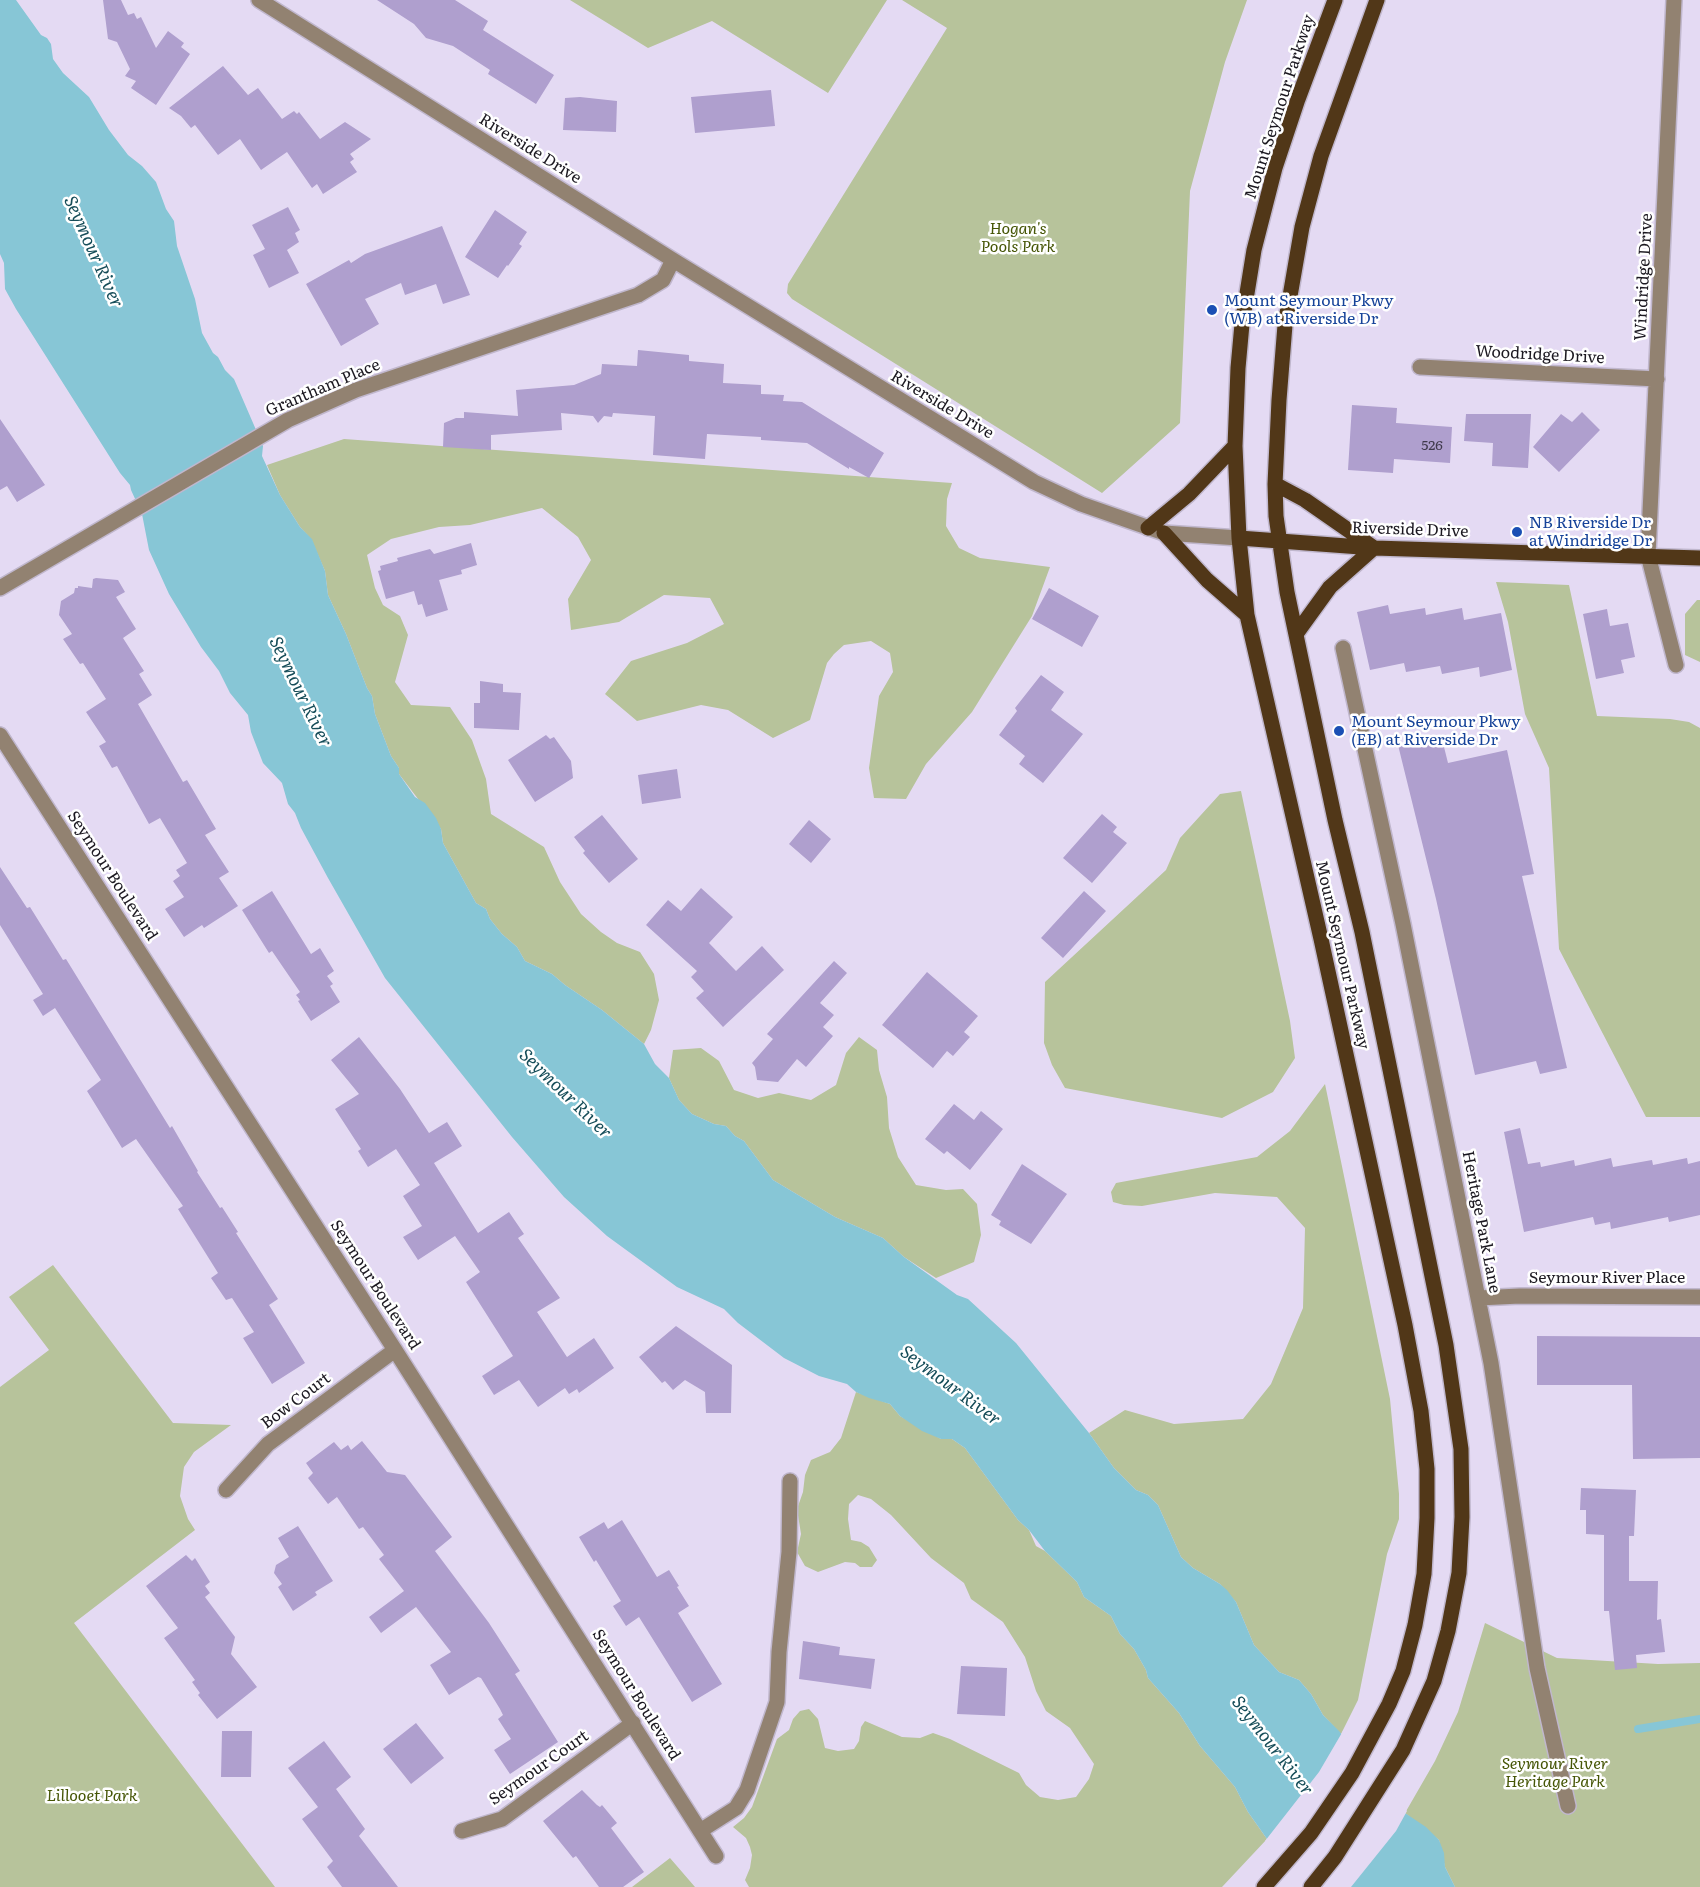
<!DOCTYPE html>
<style>
body{margin:0}
canvas{display:block;background:#e4daf3}
</style>
<canvas width="1700" height="1887"></canvas>
<script>
const ctx = document.querySelector('canvas').getContext('2d');
ctx.lineJoin = 'round';
function paint(path, color) {
  ctx.fillStyle = color;
  ctx.fill(path, 'evenodd');
}
function toPath(rows) {
  const path = new Path2D();
  for (const r of rows) {
    path.moveTo(r[0], r[1]);
    for (let i = 2; i < r.length; i += 2) path.lineTo(r[i], r[i + 1]);
  }
  return path;
}
function stroke(path, color, width, dash) {
  ctx.strokeStyle = color;
  ctx.lineWidth = width;
  ctx.lineCap = dash ? 'butt' : 'round';
  ctx.setLineDash(dash || []);
  ctx.stroke(path);
}
function drawText(font, color, halo, rows, align = 'center') {
  ctx.font = font + ' Literata,serif';
  ctx.lineWidth = 5;
  ctx.setLineDash([]);
  ctx.textBaseline = 'middle';
  ctx.strokeStyle = halo;
  ctx.fillStyle = color;
  for (const [text, x, y, turn = 0] of rows) {
    ctx.save();
    ctx.translate(x, y);
    ctx.rotate((+turn || 0) * Math.PI / 180);
    ctx.textAlign = isNaN(turn) ? turn : align;
    if (halo) ctx.strokeText(text, 0, 0);
    ctx.fillText(text, 0, 0);
    ctx.restore();
  }
}
paint(toPath([
 [570,0,887,0,828,93,712,21,648,48],
 [902,0,1247,0,1225,62,1190,191,1180,423,1102,493,792,299,787,293,788,284,947,28],
 [344,439,952,483,947,499,946,526,959,548,980,558,1050,567,1032,616,972,712,926,764,906,799,874,798,869,768,879,696,893,672,890,653,871,641,844,645,834,654,827,663,810,720,773,738,728,710,701,705,637,721,605,694,631,661,687,643,724,624,710,598,664,595,619,622,571,630,568,599,591,560,578,537,542,508,470,525,439,527,391,539,367,555,375,588,383,605,400,616,408,635,395,682,411,705,450,707,472,740,486,779,491,814,544,847,560,882,581,914,601,932,617,943,640,952,654,974,659,1000,651,1030,644,1044,602,1010,565,985,552,974,525,961,517,947,502,934,490,919,486,909,476,903,443,843,441,829,399,774,399,768,391,756,375,714,372,696,367,688,346,634,328,595,325,571,311,539,300,527,280,495,267,465],
 [1496,582,1569,585,1597,716,1670,719,1689,722,1700,728,1700,1117,1646,1117,1559,949,1549,768,1525,714,1508,622],
 [1697,600,1700,600,1700,662,1685,655,1685,614],
 [1241,791,1290,1021,1295,1058,1273,1092,1222,1118,1065,1088,1052,1065,1044,1043,1045,982,1166,870,1180,838,1220,794],
 [859,1037,877,1050,879,1070,887,1097,889,1128,898,1157,916,1185,946,1190,963,1189,977,1204,981,1235,974,1262,936,1278,904,1257,883,1238,835,1217,773,1180,744,1141,735,1136,726,1126,714,1124,692,1114,679,1100,669,1078,673,1050,701,1048,719,1061,734,1090,758,1098,779,1093,811,1100,836,1085,846,1053],
 [1325,1084,1390,1399,1399,1494,1399,1519,1387,1554,1358,1700,1341,1734,1323,1715,1311,1694,1299,1680,1279,1672,1254,1645,1236,1602,1220,1584,1193,1568,1181,1557,1158,1505,1148,1495,1136,1490,1114,1468,1089,1433,1125,1410,1174,1424,1243,1419,1271,1384,1303,1308,1305,1228,1277,1197,1215,1193,1142,1206,1124,1205,1113,1202,1111,1192,1116,1183,1257,1157,1290,1131],
 [53,1265,173,1423,231,1425,194,1452,184,1467,180,1496,188,1519,195,1530,74,1623,275,1887,0,1887,0,1387,49,1350,9,1297],
 [856,1392,890,1404,900,1416,941,1439,952,1439,965,1448,1018,1520,1029,1530,1036,1546,1045,1551,1077,1582,1084,1597,1111,1616,1120,1634,1134,1649,1146,1670,1148,1678,1179,1713,1200,1746,1235,1787,1248,1812,1267,1839,1222,1887,749,1887,745,1880,750,1868,752,1855,750,1847,746,1838,733,1827,744,1818,752,1807,777,1739,789,1730,793,1719,800,1711,809,1709,818,1719,825,1748,838,1751,854,1749,859,1741,861,1727,865,1721,902,1737,920,1738,933,1733,950,1739,1019,1773,1026,1785,1040,1797,1058,1800,1076,1797,1089,1779,1094,1764,1070,1728,1046,1711,1036,1691,1025,1657,1003,1622,971,1599,964,1583,931,1558,891,1515,871,1499,858,1495,849,1504,848,1519,851,1540,861,1542,869,1547,877,1560,872,1567,860,1567,855,1563,845,1562,818,1572,805,1566,797,1552,801,1534,797,1509,803,1492,805,1475,811,1460,830,1452,841,1438],
 [1485,1623,1557,1658,1658,1664,1700,1663,1700,1887,1455,1887,1445,1867,1439,1840,1405,1813,1435,1761,1458,1712],
 [670,1858,695,1887,632,1887,657,1868]
]), '#b7c39b');
paint(toPath([
 [0,0,16,0,41,35,47,38,51,44,53,59,63,73,89,97,109,130,128,155,142,166,156,182,166,209,174,221,177,246,195,299,202,333,213,353,218,357,225,370,234,379,263,446,262,456,280,495,300,527,312,539,325,571,328,595,346,634,367,688,372,696,375,714,391,756,399,768,399,774,415,797,425,803,436,818,441,829,443,843,476,903,486,909,490,919,502,934,517,947,525,961,552,974,565,985,602,1010,644,1044,655,1064,669,1078,679,1100,692,1114,714,1124,726,1126,735,1136,744,1141,773,1180,835,1217,883,1238,904,1257,957,1295,968,1299,1016,1343,1089,1433,1114,1468,1136,1490,1148,1495,1158,1505,1181,1557,1193,1568,1220,1584,1227,1590,1236,1602,1254,1645,1279,1672,1299,1680,1311,1694,1323,1715,1339,1731,1405,1813,1426,1827,1439,1840,1444,1853,1445,1867,1455,1887,1297,1887,1267,1839,1248,1812,1235,1787,1200,1746,1179,1713,1148,1678,1146,1670,1134,1649,1120,1634,1111,1616,1084,1597,1077,1582,1045,1551,1029,1530,1018,1520,965,1448,952,1439,941,1439,922,1431,900,1416,890,1404,869,1398,856,1392,847,1384,819,1376,784,1358,738,1323,724,1309,677,1287,607,1236,564,1197,512,1137,385,978,328,878,301,828,295,813,288,804,282,783,263,763,251,732,248,715,230,693,219,671,201,647,169,594,149,550,142,514,131,490,130,485,120,473,16,309,5,289,4,263,0,254]
]), '#87c6d6');
paint(toPath([
 [1343,1731,1407,1811,1396,1831,1351,1887,1293,1887,1265,1841,1319,1772]
]), '#e4daf3');
stroke(toPath([
 [1638,1729,1700,1719]
]), '#87c6d6', 8);
paint(toPath([
 [103,0,121,0,128,15,134,13,137,19,141,17,156,48,168,31,184,43,181,47,190,54,156,105,131,88,136,81,125,76,130,69,117,42,108,39],
 [377,0,455,0,488,21,483,30,554,75,536,104,488,74,490,70,453,46,426,38,414,24],
 [223,66,248,95,258,88,282,119,294,111,297,114,299,112,320,139,345,122,371,139,350,154,354,159,350,162,357,172,323,194,317,184,312,188,287,152,261,170,240,139,218,155,195,125,191,128,181,116,169,108],
 [771,90,775,126,695,133,691,97],
 [580,97,617,101,616,132,563,130,565,98],
 [288,207,300,230,295,233,299,242,287,250,299,273,269,288,253,255,265,249,252,225],
 [495,210,527,232,519,244,522,246,508,266,507,265,498,278,465,257],
 [442,226,470,295,443,304,436,284,405,295,401,283,365,299,379,324,341,346,306,284,349,260,351,263,365,254],
 [638,350,689,355,689,361,724,364,723,383,761,385,761,394,784,395,783,401,802,402,884,453,869,478,849,467,849,469,807,443,761,440,761,437,707,434,705,459,653,455,655,416,613,413,612,417,604,416,598,423,593,416,561,413,562,430,491,435,491,450,443,447,444,423,456,418,464,418,464,412,518,416,516,390,574,385,601,374,602,364,637,366],
 [1352,405,1397,408,1396,423,1452,427,1450,463,1394,459,1393,473,1348,470],
 [1582,412,1600,430,1559,472,1533,447,1561,414,1572,422],
 [1466,414,1531,414,1528,468,1492,466,1493,443,1464,441],
 [0,419,45,485,17,502,7,486,0,490],
 [471,543,477,565,461,570,462,574,439,580,448,610,426,617,422,604,418,605,414,591,386,599,378,571,381,570,380,566,398,561,397,558,430,549,434,554],
 [96,578,118,580,125,592,116,597,136,629,123,638,144,671,139,674,152,695,138,704,183,782,187,780,216,829,205,835,229,872,219,878,238,906,204,928,202,925,184,937,165,909,184,897,173,881,180,876,176,870,187,863,160,818,149,824,117,766,112,768,99,746,106,742,86,712,106,699,83,663,80,664,63,639,72,634,59,615,61,601,74,593,75,588,78,588,78,586,92,588,93,579],
 [1049,588,1099,616,1082,647,1032,619],
 [1388,605,1390,614,1425,608,1426,615,1462,608,1464,620,1501,613,1512,670,1480,677,1479,667,1442,674,1440,666,1406,672,1404,663,1370,670,1357,612],
 [1607,609,1610,626,1628,623,1635,657,1621,660,1624,673,1596,679,1583,614],
 [1041,675,1064,692,1051,710,1083,734,1043,783,1019,764,1025,756,999,735,1017,711,1015,708],
 [480,681,503,684,503,692,521,693,519,730,474,728,474,703,480,703],
 [546,735,550,739,554,737,571,761,573,778,535,802,508,760],
 [1441,735,1448,763,1507,750,1534,874,1522,876,1567,1068,1540,1074,1536,1061,1475,1075,1436,899,1398,745],
 [677,769,681,798,642,804,638,775],
 [1102,814,1117,827,1113,832,1127,843,1092,883,1063,858],
 [602,815,638,859,609,883,583,853,585,851,574,837],
 [809,820,831,839,811,863,789,844],
 [0,867,27,908,30,907,63,960,66,959,170,1128,172,1126,198,1171,197,1172,220,1208,222,1207,238,1232,236,1233,278,1299,269,1305,305,1363,272,1384,243,1338,254,1332,232,1298,226,1300,211,1278,218,1273,178,1209,183,1206,136,1139,122,1148,87,1091,101,1080,55,1008,43,1016,33,1000,43,994,0,925],
 [701,888,733,917,709,943,736,971,762,946,784,970,723,1027,696,998,704,991,691,977,697,971,646,925,668,900,681,911],
 [272,891,311,954,320,948,334,971,327,976,333,984,330,986,340,1002,311,1021,298,1001,300,1000,296,995,300,992,272,951,269,953,242,910],
 [1084,891,1106,911,1063,958,1041,938],
 [834,961,847,973,820,1003,834,1015,823,1027,833,1036,806,1067,797,1059,778,1082,757,1080,755,1067,752,1063,773,1039,767,1034],
 [927,972,978,1016,964,1032,970,1037,953,1056,947,1051,933,1068,882,1025],
 [359,1037,400,1089,429,1133,447,1122,462,1146,434,1163,478,1233,509,1212,524,1234,518,1238,560,1298,537,1312,567,1357,594,1338,614,1368,579,1393,577,1389,569,1394,565,1388,538,1407,519,1380,494,1395,482,1376,513,1356,466,1282,480,1272,455,1236,418,1260,403,1237,422,1226,403,1196,420,1185,396,1149,368,1167,358,1151,361,1149,335,1109,359,1094,331,1060],
 [954,1104,974,1120,981,1111,1003,1129,970,1170,947,1151,944,1154,925,1139],
 [1520,1128,1528,1164,1540,1162,1541,1167,1574,1160,1575,1166,1611,1158,1613,1167,1652,1160,1653,1165,1687,1158,1688,1164,1700,1161,1700,1215,1669,1222,1668,1217,1611,1229,1610,1222,1595,1225,1593,1217,1524,1232,1504,1132],
 [1022,1164,1067,1194,1031,1244,999,1225,1001,1221,991,1215],
 [676,1326,732,1365,731,1413,706,1413,705,1392,685,1380,673,1390,665,1381,662,1383,639,1357],
 [1537,1336,1700,1337,1700,1458,1633,1459,1632,1385,1537,1385],
 [362,1441,387,1472,405,1475,452,1537,435,1551,489,1623,520,1671,515,1674,558,1742,510,1774,494,1750,511,1739,498,1719,503,1715,500,1709,481,1678,478,1677,449,1695,430,1665,451,1652,416,1607,381,1633,369,1617,404,1591,379,1559,384,1555,363,1527,359,1529,337,1497,328,1504,308,1478,313,1473,306,1463,334,1442,341,1450,348,1445,351,1450],
 [1581,1488,1636,1490,1634,1536,1629,1536,1629,1581,1658,1581,1657,1620,1661,1619,1665,1652,1636,1655,1637,1668,1615,1670,1609,1611,1604,1611,1604,1535,1586,1534,1586,1510,1580,1510],
 [622,1520,657,1577,669,1570,679,1586,677,1587,689,1606,678,1613,722,1684,692,1702,639,1617,626,1626,613,1606,621,1601,596,1560,594,1562,579,1537,604,1522,608,1529],
 [298,1526,333,1581,315,1592,317,1595,293,1611,278,1587,282,1584,274,1573,276,1565,289,1557,278,1538],
 [186,1555,192,1561,195,1558,210,1582,205,1586,210,1593,205,1597,235,1637,231,1654,257,1687,217,1719,198,1695,200,1693,192,1682,195,1680,164,1638,178,1628,146,1586],
 [803,1641,840,1647,839,1655,875,1659,871,1689,799,1679],
 [961,1666,1007,1668,1005,1716,957,1714],
 [416,1723,444,1758,411,1784,383,1749],
 [222,1731,252,1731,251,1777,221,1777],
 [324,1741,351,1777,336,1789,365,1829,359,1836,398,1887,342,1887,327,1867,333,1861,302,1819,318,1807,288,1768],
 [582,1790,597,1805,600,1807,602,1805,617,1823,611,1828,644,1872,623,1887,599,1887,576,1856,573,1858,543,1821]
]), '#af9fce');
const minor = toPath([
 [259,0,673,260,1034,482,1081,504,1164,533,1239,538],
 [1674,0,1648,555,1676,665],
 [1420,367,1657,379],
 [0,588,288,420,356,390,638,295,663,280,673,260],
 [1343,648,1403,924,1491,1363,1537,1668,1568,1806],
 [0,735,395,1350,716,1856],
 [1478,1298,1520,1296,1700,1297],
 [226,1490,268,1444,395,1350],
 [462,1831,502,1819,633,1723],
 [700,1831,736,1808,747,1790,777,1702,779,1652,789,1552,790,1481]
]);
const major = toPath([
 [1275,484,1305,500,1374,548],
 [1148,528,1189,494,1235,446],
 [1164,533,1207,580,1247,615],
 [1239,538,1374,548,1700,558],
 [1296,634,1330,587,1374,548],
 [1264,1887,1311,1833,1352,1773,1389,1704,1403,1671,1415,1625,1424,1574,1427,1518,1427,1469,1421,1411,1405,1325,1321,939,1247,615,1239,538,1235,446,1238,368,1242,324,1254,250,1275,168,1298,99,1335,0],
 [1311,1887,1335,1857,1403,1750,1434,1681,1448,1631,1459,1573,1462,1517,1461,1449,1446,1345,1362,932,1335,820,1287,592,1276,516,1275,484,1279,400,1285,325,1302,227,1321,156,1377,0]
]);
stroke(minor, '#c0b7cd', 18);
stroke(major, '#c0b7cd', 18);
stroke(minor, '#928271', 15);
stroke(major, '#513718', 15);
for (const [x, y, r, color] of [
 [1212,310,6,"#1a4fb4"],
 [1517,532,6,"#1a4fb4"],
 [1339,731,6,"#1a4fb4"]
]) {
  const dot = new Path2D();
  dot.arc(x, y, r, 0, 2 * Math.PI);
  ctx.fillStyle = color;
  ctx.fill(dot);
  stroke(dot, '#fff', 2);
}
drawText('14px', '#403a4c', null, [
 ["526",1432,446]
]);
drawText('16px', '#1b1820', '#fff', [
 ["Mount Seymour Parkway",1280,107,-72],
 ["Riverside Drive",530,149,32],
 ["Windridge Drive",1644,277,-87],
 ["Woodridge Drive",1540,355,3],
 ["Grantham Place",323,388,-23],
 ["Riverside Drive",942,405,31],
 ["Riverside Drive",1410,530,2],
 ["Seymour Boulevard",112,876,57],
 ["Mount Seymour Parkway",1342,955,77],
 ["Heritage Park Lane",1481,1222,79],
 ["Seymour River Place",1607,1278],
 ["Seymour Boulevard",375,1285,57],
 ["Bow Court",296,1401,-37],
 ["Seymour Boulevard",636,1695,58],
 ["Seymour Court",539,1768,-35]
]);
drawText('italic 16px', '#455505', '#fff', [
 ["Hogan's",1018,229],
 ["Pools Park",1018,247],
 ["Seymour River",1555,1764],
 ["Heritage Park",1555,1782],
 ["Lillooet Park",92,1796]
]);
drawText('16px', '#164399', '#fff', [
 ["Mount Seymour Pkwy",1224,301],
 ["(WB) at Riverside Dr",1224,319],
 ["NB Riverside Dr",1529,523],
 ["at Windridge Dr",1529,541],
 ["Mount Seymour Pkwy",1351,722],
 ["(EB) at Riverside Dr",1351,740]
], 'left');
drawText('italic 18px', '#164d59', '#fff', [
 ["Seymour River",93,252,66],
 ["Seymour River",300,692,64],
 ["Seymour River",565,1094,44],
 ["Seymour River",950,1386,37],
 ["Seymour River",1272,1746,52]
]);
</script>
